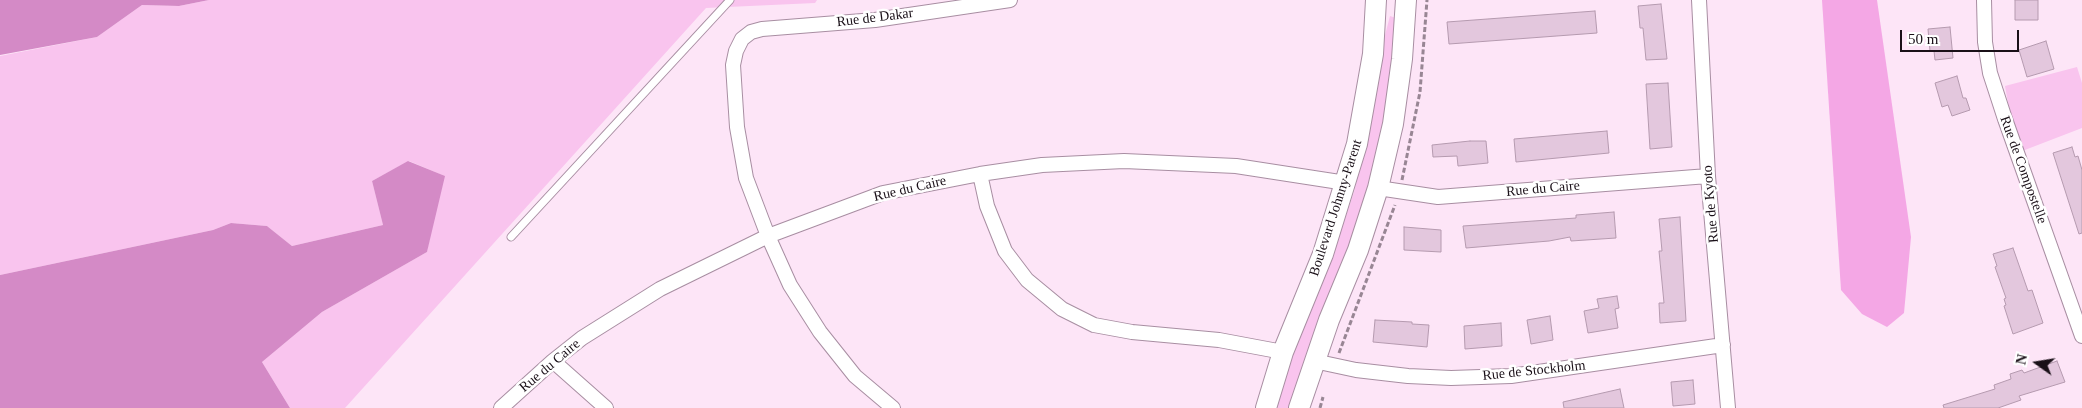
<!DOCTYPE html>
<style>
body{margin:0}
#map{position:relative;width:2082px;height:408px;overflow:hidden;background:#fde5f7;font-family:Georgia,serif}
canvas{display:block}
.north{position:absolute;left:2012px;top:338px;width:50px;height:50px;-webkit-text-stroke:4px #fff;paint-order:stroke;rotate:283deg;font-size:14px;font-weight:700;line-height:20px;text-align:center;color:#1a1018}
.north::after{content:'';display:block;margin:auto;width:18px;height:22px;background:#1a1018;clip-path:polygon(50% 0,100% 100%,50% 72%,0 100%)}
.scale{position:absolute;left:1900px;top:30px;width:119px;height:22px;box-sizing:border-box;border:2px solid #1a1018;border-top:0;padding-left:6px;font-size:15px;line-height:18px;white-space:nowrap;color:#1a1018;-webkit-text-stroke:4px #fff;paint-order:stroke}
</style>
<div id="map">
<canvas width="2082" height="408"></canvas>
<div class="north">N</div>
<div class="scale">50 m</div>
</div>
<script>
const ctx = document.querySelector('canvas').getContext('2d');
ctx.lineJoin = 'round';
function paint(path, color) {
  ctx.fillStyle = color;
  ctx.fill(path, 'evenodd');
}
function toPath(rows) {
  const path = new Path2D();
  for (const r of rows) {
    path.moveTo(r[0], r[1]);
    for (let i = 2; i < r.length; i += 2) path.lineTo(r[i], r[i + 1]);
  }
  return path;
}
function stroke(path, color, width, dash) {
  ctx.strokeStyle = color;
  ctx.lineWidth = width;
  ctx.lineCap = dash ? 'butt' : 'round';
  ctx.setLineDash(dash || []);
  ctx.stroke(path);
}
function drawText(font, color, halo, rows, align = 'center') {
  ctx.font = font + ' Georgia,serif';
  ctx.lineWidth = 5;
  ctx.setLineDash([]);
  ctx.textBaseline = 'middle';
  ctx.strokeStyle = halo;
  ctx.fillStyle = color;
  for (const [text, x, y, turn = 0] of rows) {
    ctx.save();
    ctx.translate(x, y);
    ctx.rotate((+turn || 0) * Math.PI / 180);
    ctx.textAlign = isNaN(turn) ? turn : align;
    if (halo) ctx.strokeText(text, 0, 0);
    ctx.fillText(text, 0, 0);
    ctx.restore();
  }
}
paint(toPath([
 [209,0,817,0,815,3,706,8,345,408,290,408,262,362,322,312,427,252,442,175,409,161,372,181,383,225,292,246,267,226,231,223,213,230,0,275,0,56,97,37,142,5,179,6],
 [1390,16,1396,18,1393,65,1384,126,1374,170,1359,221,1321,314,1289,408,1275,408,1292,354,1333,254,1354,192,1369,129,1384,39],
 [2077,67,2082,83,2082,128,2017,153,2005,86]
]), '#f9c4ee');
paint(toPath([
 [0,0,209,0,179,6,142,5,97,37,0,55],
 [408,161,445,176,427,252,322,312,262,362,290,408,0,408,0,275,213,230,231,223,267,226,292,246,383,225,372,181]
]), '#d48ac6');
paint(toPath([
 [1822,0,1877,0,1911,237,1904,313,1887,327,1862,314,1841,290]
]), '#f4a7e5');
const building = toPath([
 [2015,0,2038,0,2038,20,2015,20,2015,0],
 [1661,4,1667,59,1646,60,1643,28,1640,28,1638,6,1661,4],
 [1595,11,1597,33,1449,44,1447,22,1595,11],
 [1950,27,1953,58,1935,60,1934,51,1930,51,1928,29,1950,27],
 [2046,41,2054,69,2027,77,2019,50,2046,41],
 [1957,76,1963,98,1966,98,1970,110,1952,116,1948,105,1942,107,1935,83,1957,76],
 [1668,83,1672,147,1650,149,1646,84,1668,83],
 [1607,131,1609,153,1516,162,1514,139,1607,131],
 [1470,141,1486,141,1488,163,1458,166,1457,156,1433,157,1432,145,1470,141],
 [2072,147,2075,157,2078,156,2082,170,2082,233,2079,234,2053,153,2072,147],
 [1614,212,1616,238,1571,241,1570,237,1549,241,1466,248,1463,226,1576,218,1576,215,1614,212],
 [1680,217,1686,321,1660,323,1659,303,1664,303,1659,251,1662,251,1659,219,1680,217],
 [1404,227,1441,230,1441,252,1404,250,1404,227],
 [2013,248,2028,291,2032,290,2043,323,2013,334,2004,306,2006,305,2004,299,2006,298,1995,267,1997,266,1993,254,2013,248],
 [1617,296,1619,308,1615,309,1618,328,1588,333,1584,311,1599,308,1597,299,1617,296],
 [1550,316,1553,340,1531,344,1527,320,1550,316],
 [1375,320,1412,322,1412,324,1429,325,1427,347,1373,342,1375,320],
 [1501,323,1502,346,1465,349,1464,326,1501,323],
 [2057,361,2065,382,2019,396,2021,400,1998,408,1944,408,1943,405,1995,389,1994,385,2011,379,2010,374,2022,370,2024,373,2057,361],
 [1693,380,1695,404,1673,406,1671,382,1693,380],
 [1620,389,1624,408,1564,408,1563,402,1620,389]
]);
paint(building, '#e3c7dd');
stroke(building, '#b59aaf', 1);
const lane = toPath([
 [511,237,730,0]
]);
const street = toPath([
 [1699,0,1708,176,1728,408],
 [1984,0,1985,42,1990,73,2005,119,2082,336],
 [980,174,987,206,1005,251,1027,280,1062,309,1094,325,1132,332,1219,340,1283,352],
 [1378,188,1438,197,1708,176],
 [553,361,606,408],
 [1314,361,1356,370,1408,376,1451,378,1511,376,1723,345],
 [501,408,553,361,582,338,660,289,768,236,883,193,980,174,1042,165,1124,161,1236,166,1346,183],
 [893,408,855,376,820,332,790,285,768,236,746,178,737,127,733,65,736,51,742,39,751,32,762,29,875,20,1010,0]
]);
const secondary = toPath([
 [1266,408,1283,352,1323,254,1357,144,1373,54,1376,0],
 [1299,408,1329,320,1358,250,1378,188,1393,124,1402,59,1406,0]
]);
stroke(lane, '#a88ea2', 9);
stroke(street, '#a88ea2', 16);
stroke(secondary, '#a88ea2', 22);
stroke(toPath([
 [1402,180,1420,92,1427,0],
 [1339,353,1395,205],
 [1320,408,1323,397]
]), '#988694', 3, [5, 2.5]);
stroke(lane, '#fff', 7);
stroke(street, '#fff', 14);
stroke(secondary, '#fff', 20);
drawText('14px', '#1a1018', '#fff', [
 ["Rue de Dakar",875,18,-7],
 ["Rue de Compostelle",2023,170,70],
 ["Rue du Caire",910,189,-13],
 ["Rue du Caire",1543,189,-5],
 ["Rue de Kyoto",1711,204,-95],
 ["Boulevard Johnny-Parent",1336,208,-72],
 ["Rue du Caire",550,366,-40],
 ["Rue de Stockholm",1534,371,-6]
]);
</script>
